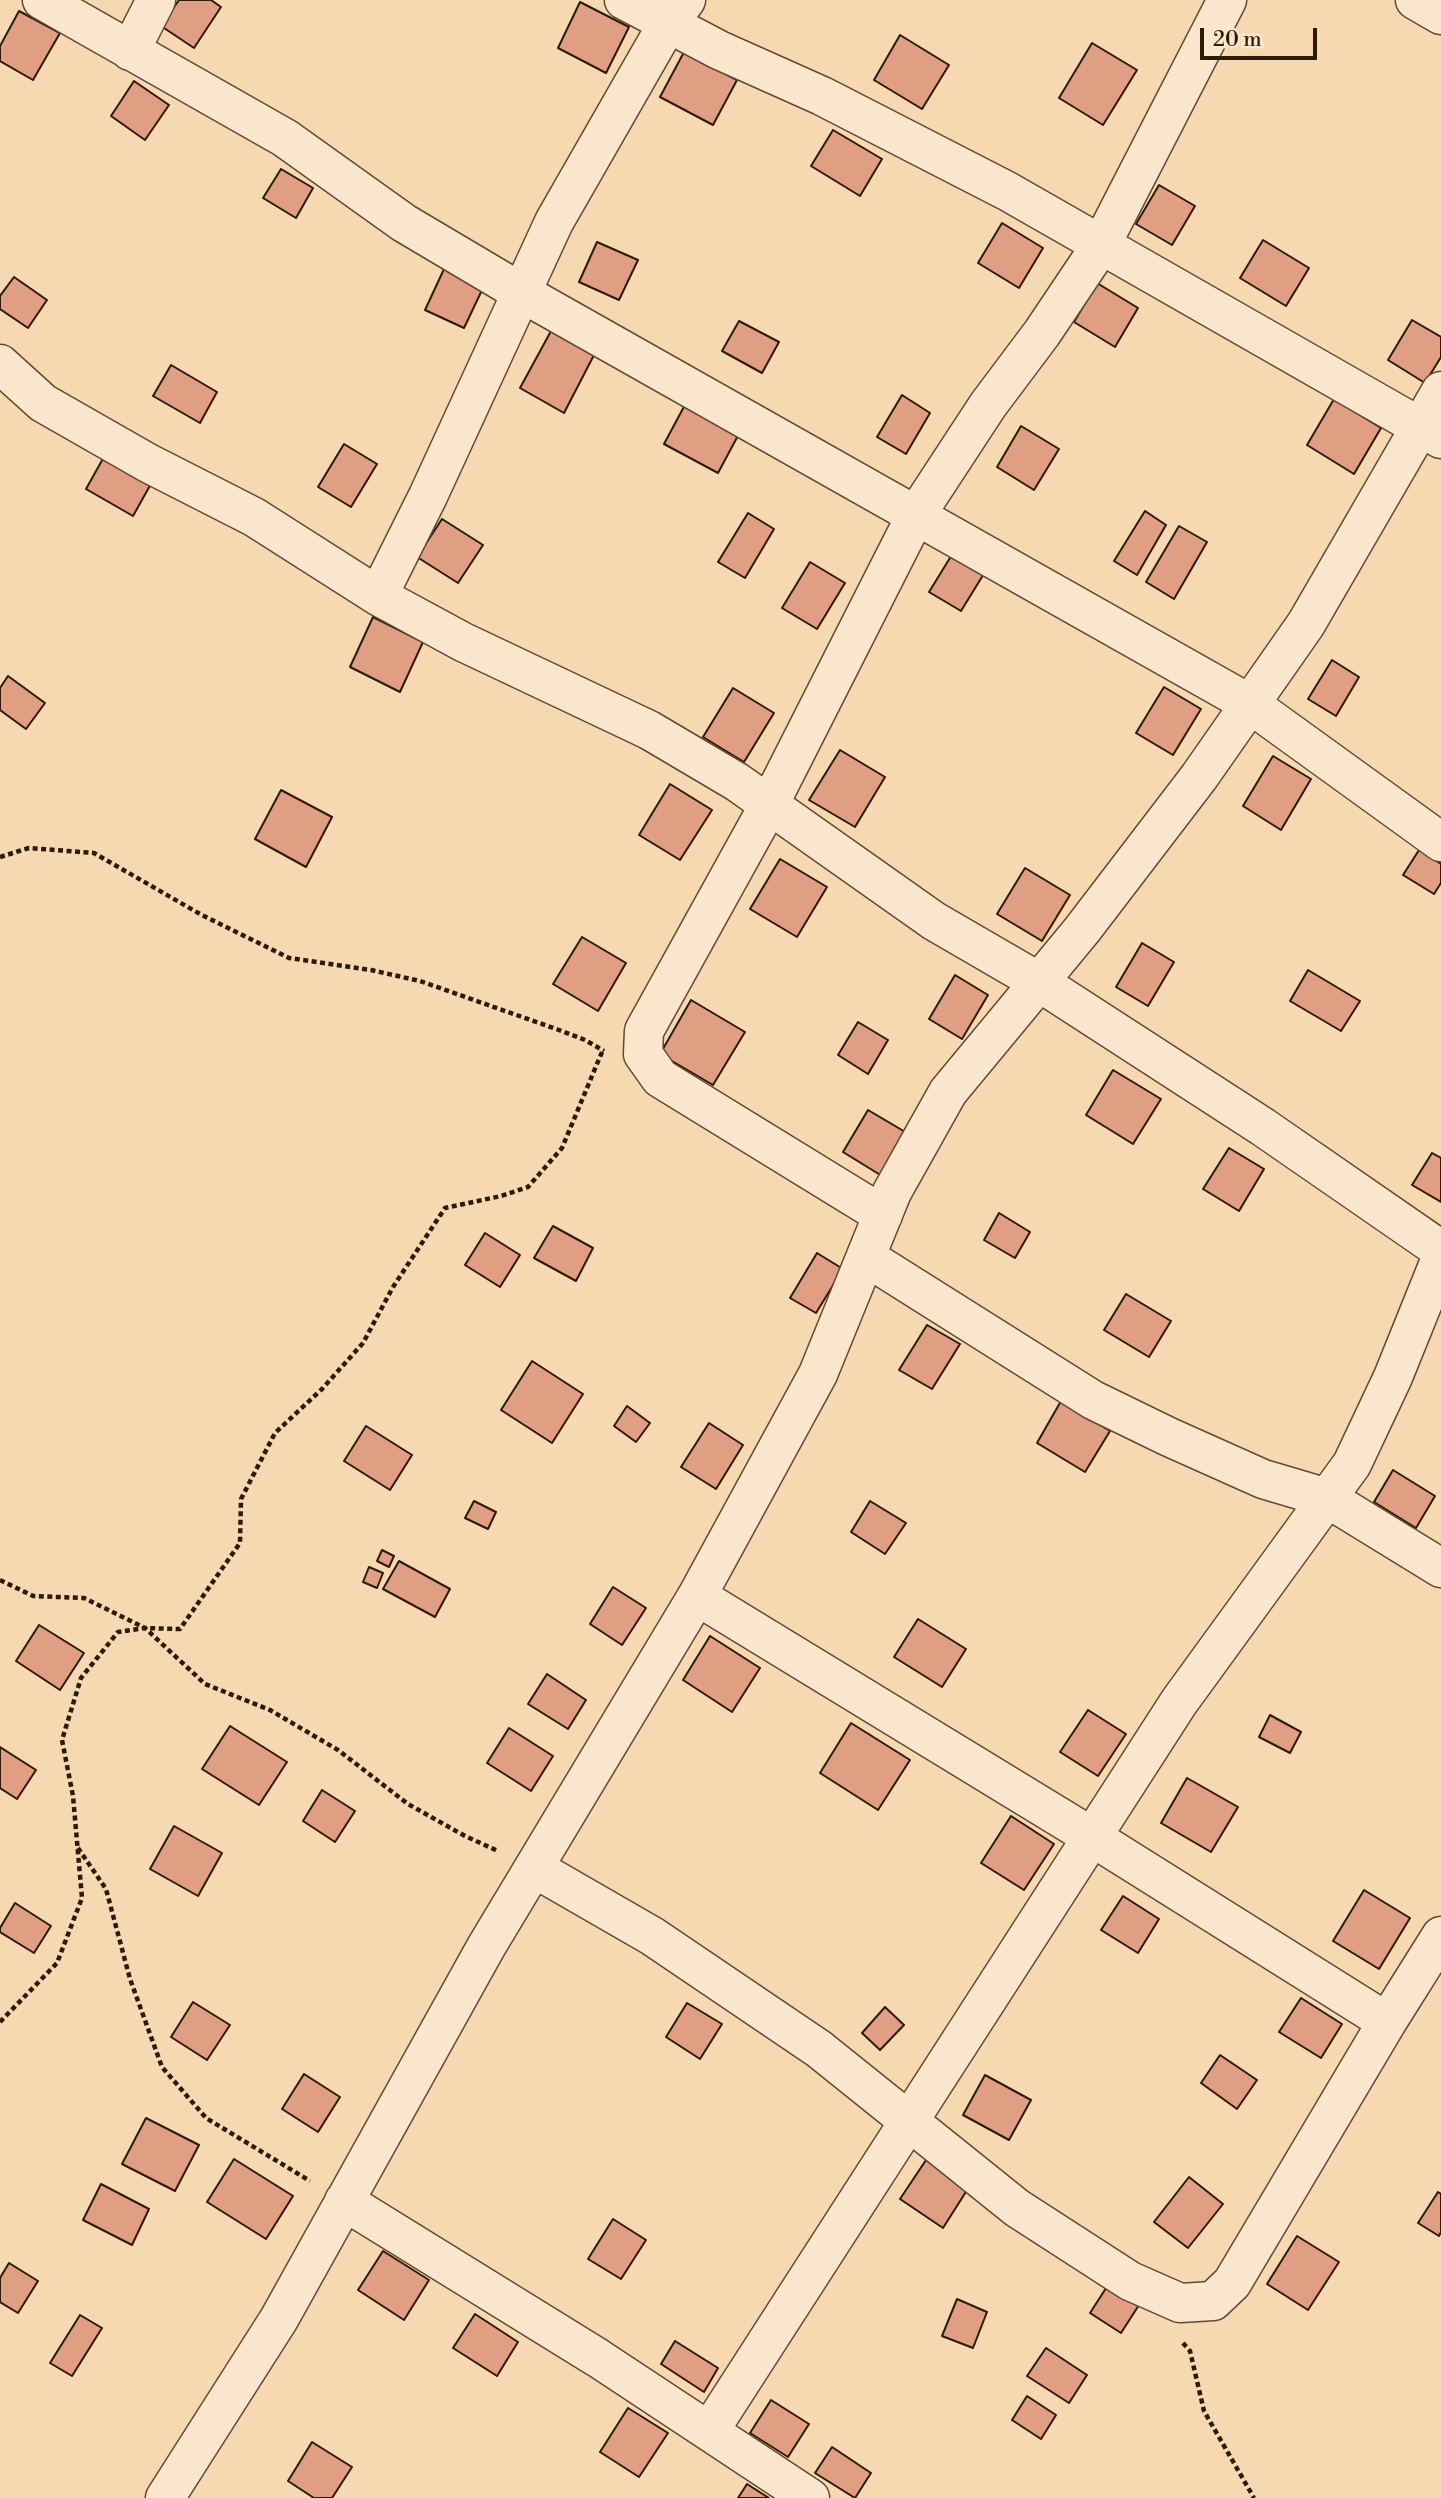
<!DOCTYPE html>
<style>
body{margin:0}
#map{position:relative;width:1441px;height:2498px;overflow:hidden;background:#f6d9b0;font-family:"Libre Bodoni",serif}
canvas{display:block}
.scale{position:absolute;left:1200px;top:28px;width:117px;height:32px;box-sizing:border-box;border:4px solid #2e1a09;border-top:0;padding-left:9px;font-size:21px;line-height:24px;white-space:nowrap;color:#2e1a09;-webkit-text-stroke:5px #f9e6cc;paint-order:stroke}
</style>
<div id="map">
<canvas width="1441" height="2498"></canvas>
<div class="scale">20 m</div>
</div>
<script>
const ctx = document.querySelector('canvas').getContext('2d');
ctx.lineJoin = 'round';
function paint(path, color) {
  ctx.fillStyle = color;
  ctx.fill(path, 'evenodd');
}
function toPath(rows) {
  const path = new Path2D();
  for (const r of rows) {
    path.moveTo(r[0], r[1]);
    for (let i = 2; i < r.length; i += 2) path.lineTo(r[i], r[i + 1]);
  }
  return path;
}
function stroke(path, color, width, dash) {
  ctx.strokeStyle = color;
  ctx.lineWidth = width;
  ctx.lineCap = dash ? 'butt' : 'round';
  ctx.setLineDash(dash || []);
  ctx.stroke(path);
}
const building = toPath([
 [179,0,211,0,221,7,194,48,161,26,179,0],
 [580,2,629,27,606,73,558,48,580,2],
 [19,11,60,33,33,80,0,61,0,46,19,11],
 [900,35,949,65,922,109,874,80,900,35],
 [1092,43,1137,70,1103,125,1059,98,1092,43],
 [684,52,737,80,713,125,660,97,684,52],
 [134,81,169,105,145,140,111,116,134,81],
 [833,130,882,159,860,196,811,166,833,130],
 [281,169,313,188,296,218,263,198,281,169],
 [1159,185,1195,206,1172,245,1136,224,1159,185],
 [1002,223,1043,248,1019,288,978,263,1002,223],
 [1263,240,1309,268,1286,306,1240,278,1263,240],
 [597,242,638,260,619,300,579,282,597,242],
 [444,269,483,288,464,328,425,310,444,269],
 [14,277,47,300,28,328,0,309,0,296,14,277],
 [1097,283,1138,308,1115,347,1074,322,1097,283],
 [1412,320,1441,337,1441,357,1425,383,1388,360,1412,320],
 [739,321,779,342,762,373,722,351,739,321],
 [551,331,594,355,564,413,520,388,551,331],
 [171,365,217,392,200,423,153,396,171,365],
 [902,395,930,413,906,454,877,437,902,395],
 [1334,399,1381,428,1354,474,1307,445,1334,399],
 [687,401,741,430,718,473,664,444,687,401],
 [1021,426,1059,449,1034,490,997,467,1021,426],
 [344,444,377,464,351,507,318,487,344,444],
 [105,455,152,482,133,516,86,489,105,455],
 [1145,511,1166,525,1137,575,1114,561,1145,511],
 [748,513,774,529,745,578,718,562,748,513],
 [442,519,483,545,458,583,417,557,442,519],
 [1179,526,1207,542,1174,599,1146,582,1179,526],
 [953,553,985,572,961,611,929,592,953,553],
 [810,562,845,583,817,629,782,608,810,562],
 [373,617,423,642,400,692,350,667,373,617],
 [1332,660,1359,677,1336,716,1308,699,1332,660],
 [8,676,45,703,26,729,0,710,0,688,8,676],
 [1164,687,1201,709,1173,755,1136,733,1164,687],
 [733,688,774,713,744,762,703,737,733,688],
 [840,750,885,777,855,827,809,800,840,750],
 [1273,756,1311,779,1281,830,1243,806,1273,756],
 [670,784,712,810,680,860,639,835,670,784],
 [281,790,332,817,306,867,255,839,281,790],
 [1419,850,1441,864,1441,883,1434,894,1403,875,1419,850],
 [780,859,827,887,797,937,750,909,780,859],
 [1025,868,1070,895,1042,941,997,914,1025,868],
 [582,937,626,963,598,1011,553,984,582,937],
 [1142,943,1174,962,1148,1006,1116,987,1142,943],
 [1308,970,1360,1001,1341,1031,1290,1001,1308,970],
 [955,975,988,995,962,1039,929,1019,955,975],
 [691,1000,745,1032,713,1085,660,1054,691,1000],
 [858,1022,888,1040,868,1074,838,1055,858,1022],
 [1113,1070,1161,1099,1133,1144,1086,1115,1113,1070],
 [868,1110,907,1133,882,1176,843,1152,868,1110],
 [1229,1148,1264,1169,1239,1211,1203,1189,1229,1148],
 [1432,1153,1441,1158,1441,1202,1412,1185,1432,1153],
 [999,1213,1030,1232,1015,1258,984,1240,999,1213],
 [553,1226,593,1248,576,1281,534,1258,553,1226],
 [485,1233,520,1255,500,1287,465,1265,485,1233],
 [817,1253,843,1269,816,1313,790,1298,817,1253],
 [1126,1294,1171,1321,1149,1357,1104,1330,1126,1294],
 [927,1325,960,1344,932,1389,899,1370,927,1325],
 [532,1361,583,1394,552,1443,501,1410,532,1361],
 [1061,1401,1110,1431,1085,1472,1037,1443,1061,1401],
 [627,1406,650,1423,636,1442,614,1426,627,1406],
 [709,1423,743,1445,716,1489,681,1467,709,1423],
 [366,1426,412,1455,390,1490,344,1461,366,1426],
 [1393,1470,1435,1496,1416,1528,1374,1502,1393,1470],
 [474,1501,496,1512,488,1529,465,1518,474,1501],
 [870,1501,906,1523,885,1554,851,1532,870,1501],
 [382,1550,394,1556,389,1567,377,1561,382,1550],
 [399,1561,450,1589,435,1617,383,1589,399,1561],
 [369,1567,383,1573,377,1588,363,1582,369,1567],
 [613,1587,646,1608,622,1645,590,1624,613,1587],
 [918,1619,966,1649,942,1687,894,1657,918,1619],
 [39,1625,84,1653,60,1690,16,1661,39,1625],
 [710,1636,760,1668,732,1712,683,1680,710,1636],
 [547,1674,586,1700,568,1729,528,1704,547,1674],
 [1088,1710,1126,1734,1098,1776,1060,1752,1088,1710],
 [1270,1715,1301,1732,1290,1753,1259,1737,1270,1715],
 [851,1723,910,1760,878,1810,820,1773,851,1723],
 [230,1726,287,1762,259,1805,202,1769,230,1726],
 [509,1728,553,1756,531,1791,487,1763,509,1728],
 [0,1747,36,1770,17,1799,0,1788,0,1747],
 [1187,1778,1238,1807,1211,1852,1161,1823,1187,1778],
 [322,1790,355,1811,335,1842,303,1821,322,1790],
 [1011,1816,1054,1844,1024,1890,981,1863,1011,1816],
 [174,1826,222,1853,198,1896,150,1869,174,1826],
 [1364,1890,1410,1918,1379,1969,1333,1941,1364,1890],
 [1123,1896,1159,1919,1138,1953,1101,1930,1123,1896],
 [15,1903,51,1926,34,1953,0,1932,0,1928,15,1903],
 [1301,1998,1342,2024,1321,2058,1279,2032,1301,1998],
 [193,2002,230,2025,207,2060,171,2037,193,2002],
 [687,2003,722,2024,700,2059,666,2037,687,2003],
 [885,2007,904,2025,880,2050,862,2033,885,2007],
 [1220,2055,1257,2080,1237,2109,1201,2083,1220,2055],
 [304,2074,340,2097,318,2132,282,2109,304,2074],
 [985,2075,1031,2100,1009,2140,963,2115,985,2075],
 [146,2118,199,2145,175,2191,122,2164,146,2118],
 [234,2159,293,2196,266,2239,207,2202,234,2159],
 [926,2160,969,2187,943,2228,900,2199,926,2160],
 [1189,2177,1223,2204,1188,2248,1154,2222,1189,2177],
 [101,2184,149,2209,132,2245,83,2220,101,2184],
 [1438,2192,1441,2194,1441,2232,1439,2236,1418,2223,1438,2192],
 [613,2219,646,2240,621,2279,588,2259,613,2219],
 [1297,2236,1339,2262,1308,2310,1267,2284,1297,2236],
 [383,2251,429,2280,404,2320,358,2290,383,2251],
 [9,2263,38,2281,18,2313,0,2302,0,2278,9,2263],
 [1108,2285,1139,2305,1121,2333,1090,2313,1108,2285],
 [957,2299,987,2312,973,2348,942,2336,957,2299],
 [475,2314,518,2342,497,2376,453,2348,475,2314],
 [80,2315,102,2328,72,2376,50,2363,80,2315],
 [675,2341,718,2368,704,2392,661,2364,675,2341],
 [1046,2348,1087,2375,1069,2403,1027,2376,1046,2348],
 [1027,2396,1056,2415,1041,2439,1012,2420,1027,2396],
 [771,2400,809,2424,788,2457,750,2433,771,2400],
 [628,2408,668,2433,639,2477,600,2452,628,2408],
 [312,2442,352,2467,332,2498,314,2498,288,2481,312,2442],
 [832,2447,871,2473,855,2498,815,2473,832,2447],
 [747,2484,769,2498,738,2498,747,2484]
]);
paint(building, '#e09e83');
stroke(building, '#2e1a09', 2);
const minor = toPath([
 [42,0,285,138,404,223,522,293,1250,704,1441,842],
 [624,0,719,50,822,96,1007,191,1441,439],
 [1415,0,1441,15],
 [130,51,156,0],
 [0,364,43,403,148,463,254,517,378,596,463,642,649,730,737,782,934,921,1039,982,1263,1127,1441,1250],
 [378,596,428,496,554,222,668,23,686,0],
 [883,1215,660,1078,643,1054,644,1031,769,805,916,515,988,405,1042,333,1101,245,1227,0],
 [866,1257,1093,1400,1169,1437,1263,1479,1327,1498,1441,1568],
 [697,1596,1092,1837,1387,2022],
 [534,1868,652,1936,819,2049,1017,2208,1130,2281,1180,2303,1213,2301,1232,2283,1387,2022,1441,1936],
 [344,2201,598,2358,810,2498],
 [710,2430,1179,1702,1352,1464,1393,1377,1441,1258],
 [165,2498,279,2319,486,1947,697,1596,818,1374,892,1192,948,1092,1082,930,1199,777,1306,624,1441,391]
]);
stroke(minor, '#604a33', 41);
stroke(toPath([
 [0,857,29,848,94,853,200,914,289,958,371,970,420,981,559,1030,585,1040,604,1051],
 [0,1580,33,1596,84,1598,145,1628,205,1684,270,1710,338,1750,408,1804,465,1836,498,1851],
 [78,1848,106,1889,130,1979,162,2067,206,2118,310,2181],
 [0,2022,57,1963,82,1898,73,1796,62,1740,81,1678,118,1632,145,1628,180,1629,240,1543,241,1499,275,1433,322,1389,363,1343,393,1287,445,1208,501,1196,528,1187,562,1148,602,1052],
 [1183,2343,1190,2351,1204,2411,1254,2498]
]), '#2e1a09', 4.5, [5, 3.5]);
stroke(minor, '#f9e6cc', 38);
</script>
